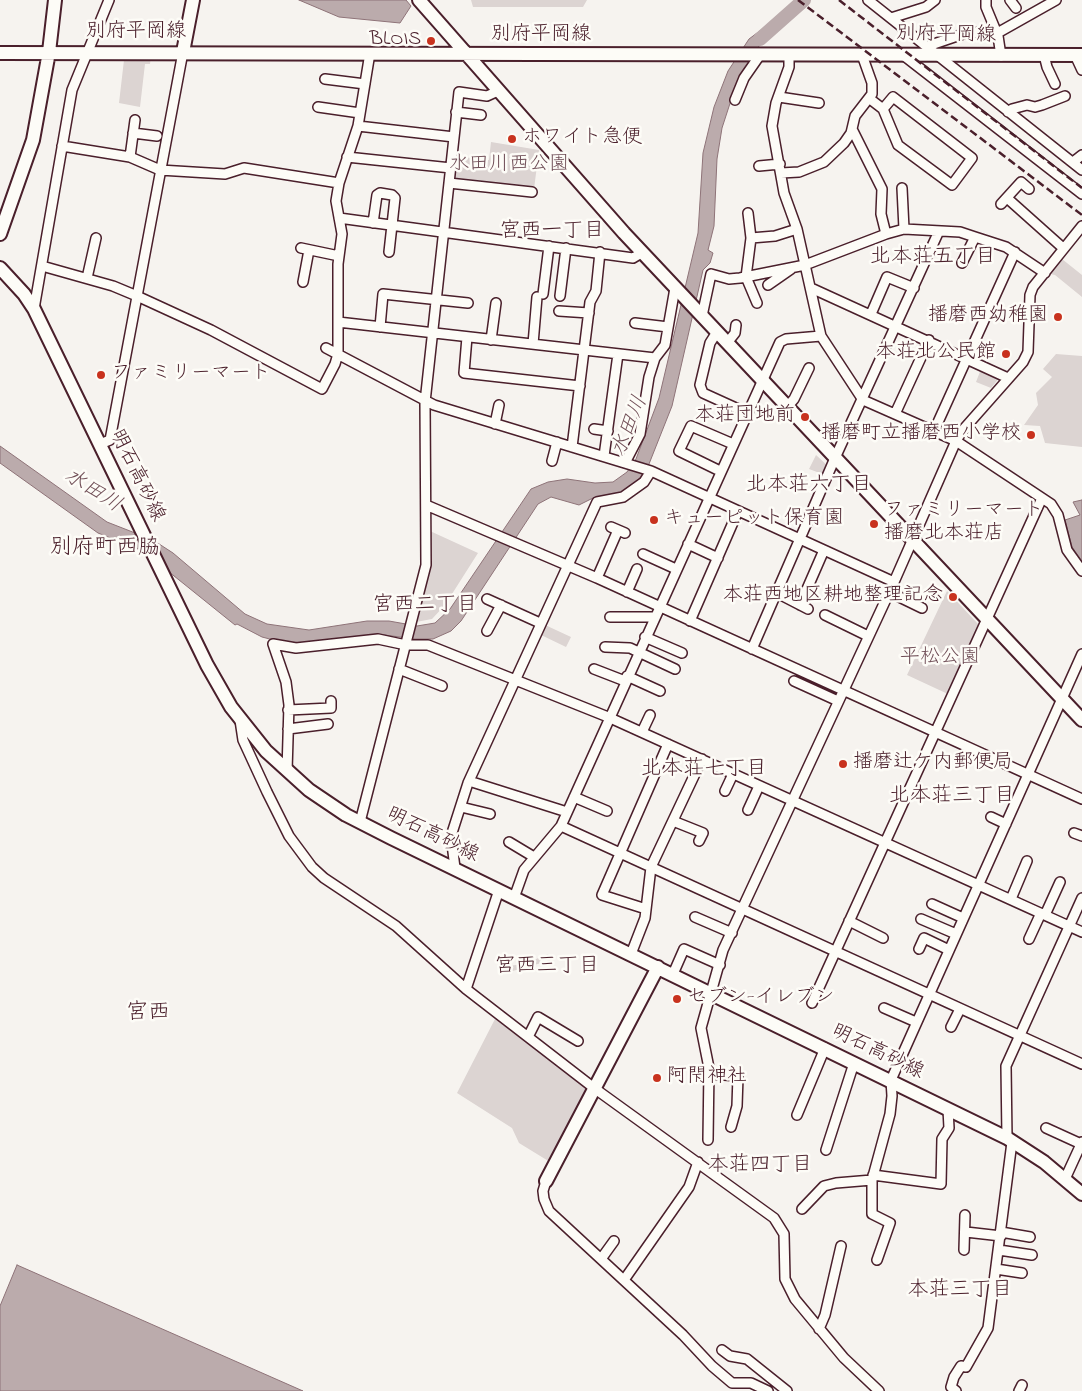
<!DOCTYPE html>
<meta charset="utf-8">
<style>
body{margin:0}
canvas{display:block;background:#f6f3ef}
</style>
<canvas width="1082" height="1391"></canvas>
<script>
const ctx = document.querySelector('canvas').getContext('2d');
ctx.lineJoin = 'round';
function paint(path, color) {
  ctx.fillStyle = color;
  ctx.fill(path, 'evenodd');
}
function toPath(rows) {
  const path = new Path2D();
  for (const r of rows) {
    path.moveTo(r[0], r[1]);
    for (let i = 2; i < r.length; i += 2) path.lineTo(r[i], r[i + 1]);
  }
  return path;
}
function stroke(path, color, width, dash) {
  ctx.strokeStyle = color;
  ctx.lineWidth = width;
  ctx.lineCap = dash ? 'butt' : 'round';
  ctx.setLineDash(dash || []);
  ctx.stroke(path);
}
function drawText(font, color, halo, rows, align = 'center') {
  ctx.font = font + ' "Indie Flower","Klee One",sans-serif';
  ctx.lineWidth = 5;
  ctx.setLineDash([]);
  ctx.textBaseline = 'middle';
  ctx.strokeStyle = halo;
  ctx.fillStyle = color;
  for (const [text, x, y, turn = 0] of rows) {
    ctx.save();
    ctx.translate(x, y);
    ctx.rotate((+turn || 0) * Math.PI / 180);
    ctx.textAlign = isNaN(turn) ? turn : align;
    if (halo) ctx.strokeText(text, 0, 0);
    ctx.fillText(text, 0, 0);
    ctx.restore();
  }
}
paint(toPath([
 [471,0,587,0,583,7,473,7],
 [151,56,150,64,145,64,140,107,119,103,124,60,110,57],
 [491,142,539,150,534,189,454,179,455,156,489,160],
 [1062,259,1082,275,1082,297,1055,275,1050,274],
 [1056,354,1082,356,1082,447,1045,443,1040,426,1024,425,1038,405,1036,393,1052,377,1043,369],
 [981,369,989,371,988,374,999,378,991,388,976,382],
 [816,455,829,467,825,475,809,469],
 [430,531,478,553,445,605,432,619,416,622,430,572],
 [947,591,979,625,950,695,907,675],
 [543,624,571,637,566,647,539,634],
 [548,954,552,960,509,972,508,966,524,964],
 [495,1019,586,1087,586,1093,550,1162,519,1143,512,1128,457,1093]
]), '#dcd4d2');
const water = toPath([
 [299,0,406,0,411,6,400,23,339,17,299,0],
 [765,27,777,28,761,43,743,72,734,91,722,128,717,159,714,226,708,250,713,253,710,263,703,270,672,406,649,464,635,485,621,494,593,498,579,505,551,497,538,504,461,621,451,631,433,639,415,639,377,634,311,644,289,644,262,637,237,624,235,625,143,551,98,533,0,463,0,446,107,522,153,540,173,553,245,614,267,624,309,630,367,621,389,621,417,626,435,623,450,609,531,489,548,482,567,479,595,483,613,482,627,472,636,459,659,398,698,233,703,153,714,107,728,71,749,39,765,27],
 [1082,500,1082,561,1072,547,1065,520,1080,515,1073,502,1082,500],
 [17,1265,303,1391,0,1391,0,1306,17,1265]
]);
paint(water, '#bbabac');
stroke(water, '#8e7378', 1);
stroke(toPath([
 [760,39,804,0]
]), '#bbabac', 14);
const street = toPath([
 [868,0,1082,170],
 [986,0,986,7,998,36,1001,56],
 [1010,0,1016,8],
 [891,18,926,7,935,0],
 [928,46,966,33,1001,31,1056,0],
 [789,55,789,67,776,103,772,126,784,193,797,229,821,336,863,400,956,441,1051,504,1058,515,1067,550,1082,571],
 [903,55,1082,194],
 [1044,55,1047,67,1055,84],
 [1075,55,1082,70],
 [325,79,365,84],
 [779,97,819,103],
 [870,99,883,109,898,145,952,185,972,158,893,97,883,109],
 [735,100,744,78,760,55],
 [318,107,360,113],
 [456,112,481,115],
 [1008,112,1012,109,1027,105,1035,107,1042,105,1065,96],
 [358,126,454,137],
 [852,129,882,189,881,214,886,234],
 [133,133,157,136],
 [62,146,130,157,160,170,225,174,244,168,339,183],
 [130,157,135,120],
 [347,157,451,168],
 [1073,162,1082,155],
 [759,166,780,164],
 [781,173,799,172,824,162,844,143,851,133,855,116,872,94,872,83,862,55],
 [449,183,532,192],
 [902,188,904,229],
 [1007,198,1063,248],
 [1001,204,1021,182,1029,189],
 [748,213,751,238,746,277,757,303],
 [339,218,633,258,643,252],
 [373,223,377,195,380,193,392,195,395,198,389,252],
 [751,238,775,236,797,229],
 [301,248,339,256],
 [962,263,975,237],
 [42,266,113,286,137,296,211,330,322,389,335,364,338,354,338,264,342,234,336,201,339,183,358,126,370,53],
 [87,278,96,238],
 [303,282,309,250],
 [768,285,791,269],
 [811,288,1008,378],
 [543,294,549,246],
 [560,296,566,248],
 [34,309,72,90,109,0],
 [559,311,589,313],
 [871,314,887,277,914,288],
 [702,316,711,274,729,279,740,278,805,265,886,234,904,229,960,232,975,237,1006,247,1045,273],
 [338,322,655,358],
 [635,323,668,327],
 [380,327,383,294,468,303],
 [717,332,710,343,700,385,703,393,747,413],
 [467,337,464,373,580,386],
 [491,340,496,303],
 [727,343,735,333,736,325],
 [533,344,537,297],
 [326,348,434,405,651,471,894,582],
 [787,407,794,399,809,368],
 [895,414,929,340],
 [495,424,499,405],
 [594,429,608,431],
 [934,431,1015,252],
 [100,444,110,440,183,52],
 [572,447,590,302,596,291,600,252],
 [604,456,618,354],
 [552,461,557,442],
 [625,463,640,434,649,377,655,358,665,345,675,288],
 [720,471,679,451,691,426,733,444],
 [426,505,597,578,1082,799],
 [611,527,625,533],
 [688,544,718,558],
 [643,554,676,569],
 [597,578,618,530],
 [627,592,637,569],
 [889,592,922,608],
 [777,593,808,609],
 [487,599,540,623],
 [800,605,824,550],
 [825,615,868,636],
 [610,617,654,617],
 [690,621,738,511],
 [487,631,501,605],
 [645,637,682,653],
 [605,647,630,648,675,669],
 [752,649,835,458,939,231],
 [399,669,442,686],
 [594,669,625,681],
 [627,676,660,691],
 [794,681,838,701],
 [288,710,331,708,331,701],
 [240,720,243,740,267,792,289,836,312,867,324,878,396,926,466,989,594,1088,774,1218,784,1234,785,1279,795,1299,844,1358,879,1391],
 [288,729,328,724],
 [642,732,650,715],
 [287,771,289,705,286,682,273,644,296,648,378,639,406,645,428,645,608,717,1082,932],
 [469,781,567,812],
 [725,791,733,774],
 [574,797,607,811],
 [461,807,490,814],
 [748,810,759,786],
 [991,817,1006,824],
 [673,821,703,833,699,841],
 [360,822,426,565,425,402,459,92,487,96,498,91],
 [561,826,1082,1064],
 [1074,833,1082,836],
 [509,842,534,857],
 [455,868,451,836,468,783,597,502,623,497,644,482,651,471],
 [514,898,524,870,561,826,780,342,786,339,821,336],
 [1011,899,1027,861],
 [932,904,963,918],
 [646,909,602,895,668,744],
 [1045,915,1060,882],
 [695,917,732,933],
 [921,919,956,934],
 [849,921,883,938],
 [1029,939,1041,913],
 [919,949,924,938,949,950],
 [631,954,645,918,651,867,702,759],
 [673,974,684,949,720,965],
 [466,989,499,890],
 [812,1003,1042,498],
 [884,1008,916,1022],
 [951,1027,960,1009],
 [528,1037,538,1017,578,1041],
 [710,1074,738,1076,737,1106,731,1127],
 [797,1115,825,1048],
 [1046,1128,1081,1144],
 [1007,1138,1006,1066,1082,898],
 [708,1140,709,1068,701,1028,723,950,894,582,956,441,962,431,1023,362,1028,352,1030,295,1033,287,1082,226],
 [826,1150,854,1063],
 [873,1175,941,1184,942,1139,949,1128,948,1109],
 [1065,1179,1082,1142],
 [546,1181,543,1191,544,1199,549,1211,683,1335,712,1366,732,1383,751,1383,768,1391],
 [802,1209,824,1186,836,1183,872,1180],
 [966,1232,1001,1236],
 [1001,1232,1030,1237],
 [964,1250,965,1215],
 [999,1250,1032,1255],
 [601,1259,614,1241],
 [877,1260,890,1223,872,1214,872,1180,890,1114,892,1096,891,1080,1082,654],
 [996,1269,1022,1273],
 [624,1280,689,1187,698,1162],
 [819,1329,825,1315,841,1246],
 [722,1350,730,1356,747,1359,787,1391],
 [956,1391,951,1387,954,1377,961,1366,966,1367,988,1328,1012,1142],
 [1019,1391,1022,1385]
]);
const secondary = toPath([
 [419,0,624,233,1082,720],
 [183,52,193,0],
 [0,53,1082,55],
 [0,234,33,140,49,52,55,0],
 [0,268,24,294,34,309,207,665,231,707,266,751,309,790,346,815,391,838,1007,1138,1044,1162,1082,1194],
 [546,1181,658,967]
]);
stroke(street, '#4a1f2b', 12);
stroke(secondary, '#4a1f2b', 16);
stroke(street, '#fdfcf7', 9);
stroke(secondary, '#fdfcf7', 12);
stroke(toPath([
 [798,0,1082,215],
 [839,0,1082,188]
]), '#4a1f2b', 2.5, [8, 4]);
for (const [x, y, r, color] of [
 [431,41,5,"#c8321e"],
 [512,139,5,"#c8321e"],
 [1058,317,5,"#c8321e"],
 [1006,354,5,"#c8321e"],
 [101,375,5,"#c8321e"],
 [805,417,5,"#c8321e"],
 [1031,435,5,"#c8321e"],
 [654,520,5,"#c8321e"],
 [874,524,5,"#c8321e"],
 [953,597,5,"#c8321e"],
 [843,764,5,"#c8321e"],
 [677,999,5,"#c8321e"],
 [657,1078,5,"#c8321e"]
]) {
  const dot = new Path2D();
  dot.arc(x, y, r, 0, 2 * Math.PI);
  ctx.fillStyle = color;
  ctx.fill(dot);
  stroke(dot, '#fdfcf7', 2);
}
drawText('20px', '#4a1f2b', '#fdfcf7', [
 ["別府平岡線",136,33],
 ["別府平岡線",541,36],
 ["別府平岡線",946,36,1],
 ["明石高砂線",136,476,64],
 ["明石高砂線",432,836,26],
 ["明石高砂線",877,1053,26]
]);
drawText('20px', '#4a1f2b', '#fdfcf7', [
 ["BLOIS",421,41,"right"],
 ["ホワイト急便",522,139],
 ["播磨西幼稚園",1048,317,"right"],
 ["本荘北公民館",996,354,"right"],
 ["ファミリーマート",111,375],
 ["本荘団地前",795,417,"right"],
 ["播磨町立播磨西小学校",1021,435,"right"],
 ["ファミリーマート",884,512],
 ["播磨北本荘店",884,535],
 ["キューピット保育園",664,520],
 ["本荘西地区耕地整理記念",943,597,"right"],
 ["播磨辻ケ内郵便局",853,764],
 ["セブン-イレブン",687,999],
 ["阿閇神社",667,1078]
], 'left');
drawText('20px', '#6e4c55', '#fdfcf7', [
 ["水田川西公園",509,166],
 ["平松公園",940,659]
]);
drawText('21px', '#4a1f2b', '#fdfcf7', [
 ["宮西一丁目",552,233],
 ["北本荘五丁目",933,259],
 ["北本荘六丁目",809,487],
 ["宮西二丁目",425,607],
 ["北本荘七丁目",704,771],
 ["北本荘三丁目",952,798],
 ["宮西三丁目",547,968],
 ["本荘四丁目",760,1167],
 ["本荘三丁目",960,1292]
]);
drawText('italic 21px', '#725058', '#fdfcf7', [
 ["水田川",631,427,-68],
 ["水田川",92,492,32]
]);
drawText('22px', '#4a1f2b', '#fdfcf7', [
 ["別府町西脇",105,549],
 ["宮西",148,1014]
]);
</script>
